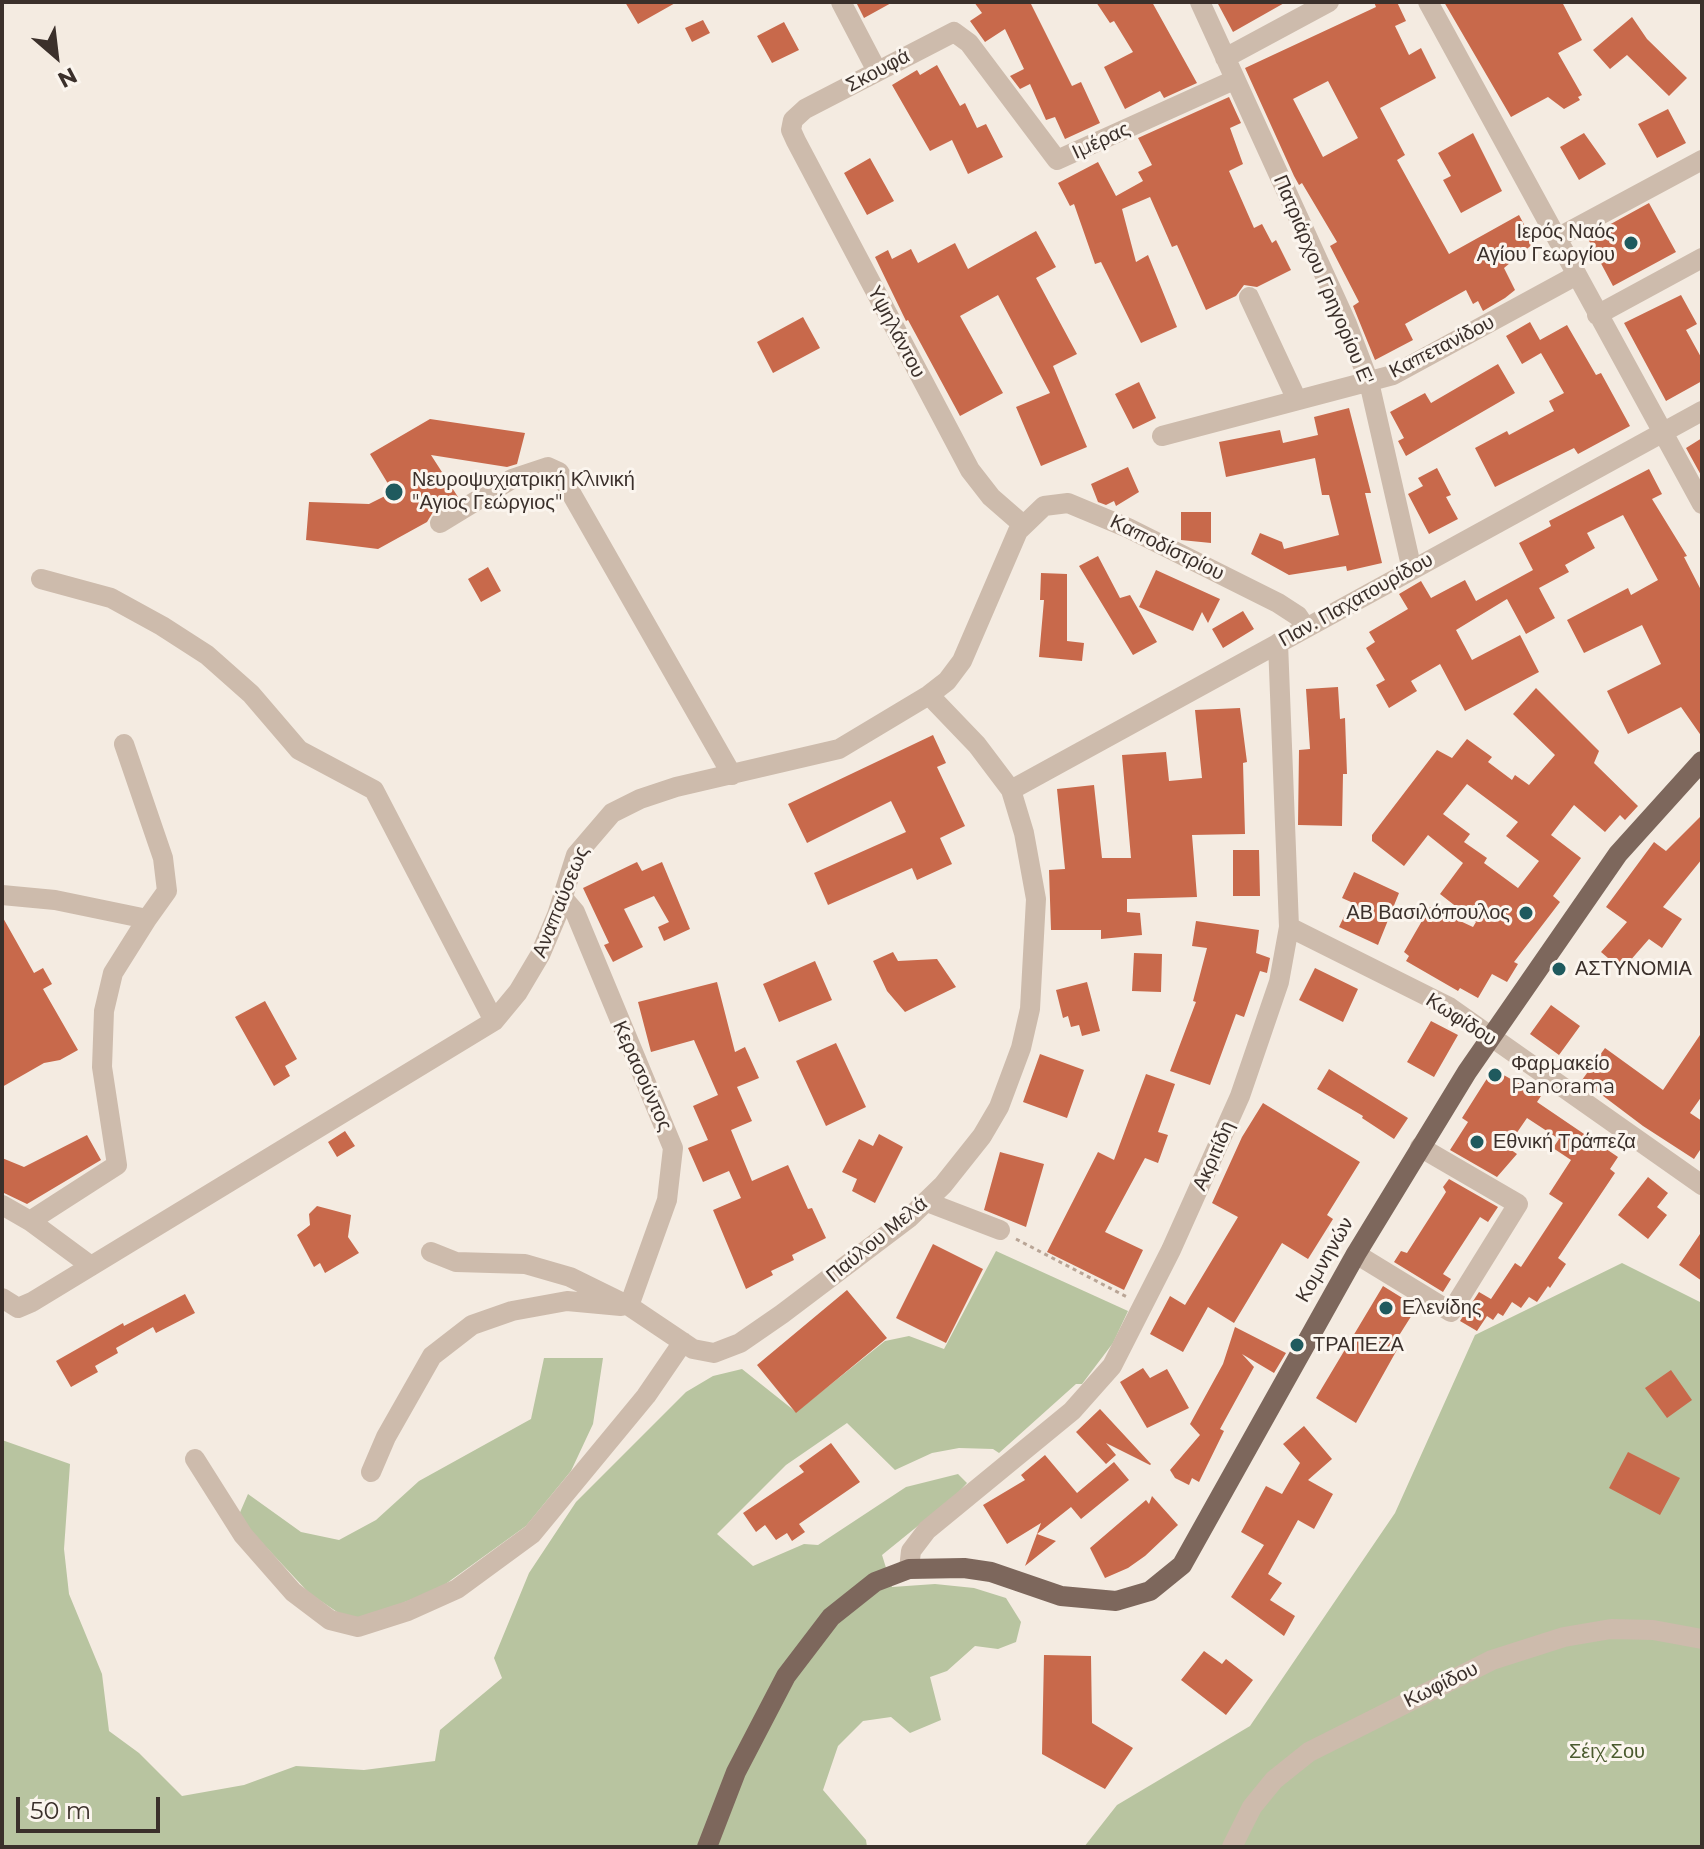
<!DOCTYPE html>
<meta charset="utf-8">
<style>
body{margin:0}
#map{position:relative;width:1704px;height:1849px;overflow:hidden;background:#f4ebe1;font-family:Montserrat,sans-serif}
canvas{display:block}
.frame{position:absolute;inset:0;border:4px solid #3b302b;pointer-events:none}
.north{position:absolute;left:16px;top:16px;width:80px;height:80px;-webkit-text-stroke:6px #fbf5ee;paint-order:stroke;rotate:152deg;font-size:22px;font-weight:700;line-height:32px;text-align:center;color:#3b302b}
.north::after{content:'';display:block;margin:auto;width:28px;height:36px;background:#3b302b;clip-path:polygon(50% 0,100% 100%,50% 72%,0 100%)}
.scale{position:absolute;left:16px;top:1797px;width:144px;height:36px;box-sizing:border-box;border:4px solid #3b302b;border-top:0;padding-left:10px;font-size:24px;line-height:28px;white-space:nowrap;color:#3b302b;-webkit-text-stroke:6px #fbf5ee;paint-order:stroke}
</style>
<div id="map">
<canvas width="1704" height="1849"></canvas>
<div class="frame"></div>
<div class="north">N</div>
<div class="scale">50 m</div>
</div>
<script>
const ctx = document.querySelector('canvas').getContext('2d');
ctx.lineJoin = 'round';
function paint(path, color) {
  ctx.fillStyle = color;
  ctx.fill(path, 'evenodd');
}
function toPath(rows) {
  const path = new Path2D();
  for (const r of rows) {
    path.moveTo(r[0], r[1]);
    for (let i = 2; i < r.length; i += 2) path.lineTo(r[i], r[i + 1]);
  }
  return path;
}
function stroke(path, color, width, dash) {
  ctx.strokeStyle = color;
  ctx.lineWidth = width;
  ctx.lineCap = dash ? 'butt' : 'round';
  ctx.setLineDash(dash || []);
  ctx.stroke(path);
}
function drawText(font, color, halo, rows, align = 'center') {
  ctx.font = font + ' Montserrat,sans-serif';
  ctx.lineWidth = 6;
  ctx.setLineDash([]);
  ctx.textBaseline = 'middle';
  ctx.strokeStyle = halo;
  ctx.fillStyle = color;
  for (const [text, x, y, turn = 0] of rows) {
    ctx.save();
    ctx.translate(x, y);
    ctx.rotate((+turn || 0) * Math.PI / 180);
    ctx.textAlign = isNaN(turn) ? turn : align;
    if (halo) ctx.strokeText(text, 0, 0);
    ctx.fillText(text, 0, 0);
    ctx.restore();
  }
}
paint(toPath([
 [996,1251,1128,1311,1113,1343,1082,1384,1076,1384,999,1453,993,1449,959,1448,932,1453,895,1470,847,1423,786,1465,717,1534,753,1566,804,1544,818,1545,906,1487,958,1474,967,1483,956,1495,882,1555,892,1587,935,1584,974,1588,1006,1598,1021,1622,1016,1642,998,1649,975,1646,947,1671,930,1677,941,1720,910,1733,891,1717,863,1721,838,1746,823,1790,866,1840,867,1847,2,1847,2,1440,70,1464,64,1549,69,1594,102,1674,109,1731,139,1753,182,1796,244,1785,296,1766,364,1770,435,1761,440,1730,502,1678,494,1658,529,1573,576,1502,686,1392,713,1376,742,1369,796,1412,885,1341,909,1336,944,1349],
 [1622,1263,1702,1303,1702,1847,1084,1847,1117,1805,1250,1726,1395,1513,1475,1335],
 [544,1358,603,1358,593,1424,571,1471,526,1526,440,1588,370,1616,349,1620,309,1593,238,1517,248,1494,301,1532,339,1540,376,1520,419,1481,531,1419]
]), '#b8c4a0');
paint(toPath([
 [625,2,677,2,638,24],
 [856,2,893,2,864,18],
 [974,2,1030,2,1072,86,1081,82,1100,123,1065,139,1055,117,1046,120,1030,84,1020,89,1010,76,1024,69,1005,29,985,42,970,21,982,13],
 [1096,2,1152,2,1197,83,1164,98,1160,91,1125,109,1104,67,1133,52,1114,21,1110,23],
 [1217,2,1286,2,1233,32],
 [1374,2,1397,2,1406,21,1395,26,1409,55,1421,48,1436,78,1380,108,1405,155,1397,160,1449,254,1519,215,1534,243,1504,268,1515,290,1505,298,1483,311,1478,301,1473,304,1466,290,1405,324,1413,340,1375,360,1353,306,1359,302,1330,246,1337,242,1302,183,1299,185,1294,176,1245,68,1376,7],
 [1328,81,1358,138,1323,157,1293,99],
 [1444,2,1562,2,1582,40,1558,53,1582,95,1578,97,1580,100,1564,109,1548,97,1511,117],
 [1632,17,1647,39,1687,78,1669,96,1627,55,1610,69,1593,50],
 [703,20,710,33,692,42,685,28],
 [784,22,799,50,772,63,757,36],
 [937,65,960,106,965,103,977,128,986,124,1003,157,968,174,952,140,930,151,892,85,917,70,920,75],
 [1229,97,1241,123,1230,128,1243,164,1229,171,1254,228,1262,224,1272,243,1276,240,1291,270,1257,287,1244,285,1236,296,1206,310,1177,245,1172,247,1150,197,1122,209,1136,262,1148,255,1177,327,1141,343,1101,262,1095,264,1074,204,1070,206,1058,183,1098,162,1116,196,1143,181,1138,172,1152,165,1138,138],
 [1668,109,1686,143,1657,158,1638,124],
 [1473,133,1502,191,1461,213,1443,180,1451,176,1438,153],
 [1584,133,1606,164,1579,180,1560,147],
 [870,158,894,201,867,215,844,173],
 [1649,203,1676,252,1613,286,1587,237],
 [1036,231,1056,267,1036,278,1077,354,1053,366,1087,447,1041,466,1016,407,1050,393,998,295,960,316,1003,393,960,416,908,320,906,321,875,257,888,250,892,259,911,249,918,263,955,243,968,269],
 [1681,295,1697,324,1686,330,1702,359,1702,381,1666,401,1624,323],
 [803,317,820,348,773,373,757,342],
 [1530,322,1540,340,1567,325,1596,375,1601,373,1630,426,1578,454,1574,448,1495,487,1475,448,1507,431,1509,435,1554,411,1549,401,1564,393,1541,353,1522,364,1506,336],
 [1498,364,1515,393,1406,456,1398,441,1404,438,1390,412,1425,393,1431,403],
 [1139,382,1156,418,1133,429,1115,394],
 [1349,408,1371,493,1365,493,1382,563,1347,571,1346,566,1289,575,1251,554,1260,533,1282,542,1284,549,1339,535,1329,495,1322,495,1315,458,1226,477,1219,442,1280,430,1283,443,1318,435,1314,417],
 [430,419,525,433,517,464,507,467,431,455,458,497,433,512,427,522,378,549,306,540,309,502,369,504,393,492,370,454],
 [1702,438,1702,477,1686,448],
 [1128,467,1139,492,1116,506,1114,501,1106,505,1098,502,1091,484],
 [1437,468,1451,495,1446,497,1458,519,1429,534,1408,494,1423,486,1418,478],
 [1649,469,1662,494,1652,499,1687,556,1684,557,1702,592,1702,737,1681,707,1628,734,1607,691,1661,664,1642,625,1584,653,1567,620,1628,588,1631,595,1658,580,1623,515,1587,533,1595,548,1565,565,1569,572,1539,588,1555,618,1526,634,1507,599,1456,630,1472,660,1520,635,1539,672,1465,711,1440,664,1411,681,1417,691,1389,708,1376,685,1385,680,1366,648,1375,642,1369,632,1408,609,1399,594,1421,581,1431,598,1465,580,1476,601,1533,570,1519,543,1551,526,1549,521],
 [1181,512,1211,512,1211,543,1181,540],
 [1098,556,1120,598,1130,595,1157,642,1133,655,1079,566],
 [488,567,501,591,481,602,468,579],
 [1156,570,1220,599,1208,623,1202,612,1193,631,1139,607],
 [1041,573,1067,574,1067,641,1084,643,1082,661,1039,657,1044,600,1040,600],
 [1243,611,1254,629,1223,648,1212,629],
 [1338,687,1340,719,1345,718,1347,774,1343,774,1342,826,1298,825,1299,750,1310,749,1306,689],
 [1536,688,1599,751,1594,763,1638,806,1625,820,1620,815,1605,832,1574,805,1551,835,1581,858,1553,896,1560,902,1514,962,1518,964,1507,982,1492,974,1478,998,1460,988,1458,991,1406,961,1409,956,1404,952,1430,907,1473,927,1476,922,1440,894,1463,863,1428,835,1404,866,1372,841,1372,835,1437,750,1452,758,1467,739,1492,757,1488,762,1512,780,1515,775,1529,785,1555,755,1513,714],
 [1467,784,1518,822,1506,836,1539,861,1518,888,1484,863,1487,858,1464,842,1470,834,1443,814],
 [1240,708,1247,762,1243,763,1245,834,1192,835,1197,897,1127,899,1127,912,1140,913,1142,935,1101,939,1101,930,1051,930,1049,870,1065,869,1057,789,1094,785,1102,858,1131,858,1122,755,1166,752,1169,781,1202,778,1195,710],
 [933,735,946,763,937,767,965,826,940,838,952,864,917,880,912,868,828,905,814,873,906,832,891,801,807,843,788,804],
 [1702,815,1702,859,1663,907,1682,919,1662,948,1649,939,1622,970,1601,952,1627,922,1606,907,1654,842,1666,851],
 [1233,850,1259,850,1260,896,1233,896],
 [637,862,642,871,662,862,690,929,664,941,658,927,669,922,654,896,624,909,643,947,613,962,604,945,609,943,583,888],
 [1354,872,1399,893,1378,945,1339,927,1351,902,1342,898],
 [2,916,34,973,43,968,52,984,43,989,78,1050,60,1060,44,1063,2,1087],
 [1196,921,1259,930,1256,953,1270,958,1267,973,1260,971,1244,1017,1236,1014,1210,1085,1170,1071,1196,1002,1193,1001,1207,948,1192,946],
 [893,952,898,961,937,959,956,987,905,1012,887,991,873,961],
 [1134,953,1162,954,1161,992,1132,991],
 [815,961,832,1000,779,1022,763,984],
 [1315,968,1358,989,1343,1022,1299,1000],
 [717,982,735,1052,745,1047,759,1078,737,1087,752,1121,731,1130,752,1181,788,1165,808,1209,812,1208,826,1238,792,1255,794,1260,771,1271,773,1275,746,1289,713,1210,741,1198,729,1171,703,1182,688,1148,708,1140,693,1106,718,1095,694,1040,651,1052,638,1002],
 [1087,982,1100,1031,1082,1036,1079,1025,1071,1027,1068,1016,1063,1018,1056,990],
 [265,1001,297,1059,285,1066,290,1076,274,1086,235,1017],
 [1551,1005,1580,1026,1559,1055,1530,1034],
 [1431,1021,1458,1035,1434,1077,1407,1062],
 [1702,1032,1702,1096,1690,1113,1702,1121,1702,1147,1694,1159,1643,1126,1582,1080,1605,1048,1663,1090],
 [836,1043,866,1107,826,1126,796,1061],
 [1040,1054,1084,1070,1067,1118,1023,1102],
 [1329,1069,1408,1118,1394,1139,1362,1118,1363,1116,1317,1089],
 [1493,1069,1541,1096,1537,1102,1618,1157,1610,1169,1615,1173,1558,1258,1566,1264,1550,1288,1548,1286,1537,1302,1529,1297,1521,1308,1512,1302,1503,1316,1498,1313,1493,1320,1487,1316,1477,1331,1460,1321,1479,1292,1491,1299,1515,1263,1521,1267,1563,1203,1549,1194,1571,1160,1553,1148,1559,1139,1527,1118,1507,1147,1517,1154,1497,1177,1450,1150,1468,1122,1462,1118],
 [1146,1074,1175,1084,1158,1132,1168,1135,1158,1163,1145,1158,1105,1232,1143,1250,1124,1290,1047,1252,1098,1152,1114,1160],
 [1263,1103,1360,1162,1327,1215,1333,1219,1308,1259,1282,1243,1234,1323,1208,1307,1183,1352,1150,1334,1170,1296,1185,1305,1238,1217,1212,1203,1242,1137],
 [345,1131,355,1146,337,1157,328,1142],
 [879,1134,903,1147,875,1203,852,1191,857,1179,842,1172,859,1139,873,1146],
 [87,1135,101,1160,27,1204,2,1192,2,1158,24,1167],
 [1000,1152,1044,1164,1026,1227,984,1210],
 [1648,1177,1668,1193,1657,1207,1667,1215,1648,1239,1618,1215],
 [1449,1179,1498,1207,1488,1222,1480,1217,1443,1274,1451,1279,1443,1292,1394,1262,1401,1251,1407,1253,1446,1192,1443,1187],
 [317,1206,351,1215,348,1237,359,1253,325,1273,320,1263,314,1267,297,1235,310,1225,309,1214],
 [1702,1231,1702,1281,1679,1265],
 [933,1244,983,1269,946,1343,896,1318],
 [1383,1286,1417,1307,1393,1345,1398,1348,1356,1423,1316,1398],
 [847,1290,887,1338,796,1413,757,1365],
 [185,1294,195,1313,156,1333,153,1327,116,1348,118,1353,95,1366,98,1372,71,1387,56,1361,123,1323,124,1326],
 [1235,1327,1286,1353,1274,1373,1242,1354,1254,1367,1220,1429,1224,1431,1199,1482,1192,1478,1189,1485,1175,1478,1170,1470,1200,1435,1190,1424,1223,1364],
 [1143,1368,1150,1378,1167,1369,1189,1408,1147,1428,1120,1382],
 [1671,1370,1692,1400,1667,1418,1645,1388],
 [1100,1409,1151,1464,1150,1465,1106,1443,1116,1455,1106,1464,1076,1432],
 [1304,1426,1332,1459,1308,1480,1333,1494,1314,1529,1298,1520,1268,1574,1282,1583,1270,1600,1295,1616,1284,1636,1231,1597,1264,1545,1241,1532,1266,1486,1282,1494,1300,1463,1283,1444],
 [831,1443,860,1482,799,1524,805,1532,792,1541,787,1533,776,1540,765,1525,756,1532,743,1513,804,1472,799,1466],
 [1628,1452,1680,1478,1660,1515,1609,1488],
 [1045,1455,1077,1493,1114,1462,1129,1480,1081,1519,1071,1507,1037,1534,1056,1541,1025,1566,1041,1523,1007,1544,983,1505,1025,1480,1021,1475],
 [1152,1496,1178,1525,1145,1556,1128,1568,1105,1578,1090,1548,1146,1500,1149,1504],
 [1204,1651,1222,1664,1226,1659,1253,1680,1226,1715,1181,1680],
 [1044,1655,1091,1656,1092,1723,1133,1748,1105,1789,1042,1754]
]), '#c8694b');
stroke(toPath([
 [1016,1239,1127,1297]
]), '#b9a596', 3, [4, 4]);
stroke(toPath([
 [841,2,877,71],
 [1200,2,1347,324,1369,382,1412,570],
 [1428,2,1702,504],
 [1225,58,1329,2],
 [1557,238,1702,160],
 [1249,297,1297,400],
 [1597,315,1702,258],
 [1162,436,1393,375,1575,276],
 [440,523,512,479,548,467,559,472,732,775],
 [1022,524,991,497,970,470,796,141,791,130,793,120,805,109,954,32,969,43,1057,160,1234,80],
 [41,579,111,598,162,626,207,655,251,694,299,750,374,790,494,1021],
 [124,744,163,858,167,891,147,919],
 [1011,790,1702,411],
 [2,895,55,900,147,919,113,973,104,1011,102,1067,117,1165,30,1221],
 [563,898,575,912,673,1148,667,1200,629,1306],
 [1289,927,1449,1007,1702,1185],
 [927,1202,1000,1230],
 [2,1205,30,1221,91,1266],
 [431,1252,456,1262,525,1264,570,1277,629,1306,693,1349,714,1353,740,1343,782,1314,909,1218,943,1185,982,1136,999,1107,1021,1048,1030,1009,1036,899,1024,833,1011,790,977,745,929,695],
 [1356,1254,1451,1312,1518,1204,1420,1147],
 [2,1298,18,1308,32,1302,494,1021,518,992,540,955,557,915,576,855,612,813,640,799,676,787,839,749,929,695,947,681,962,661,1018,531,1044,506,1068,503,1128,528,1278,603,1298,616,1306,628],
 [195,1459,243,1535,293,1592,330,1620,358,1627,408,1611,457,1589,532,1534,646,1396,683,1342],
 [371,1472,386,1437,432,1356,472,1325,512,1311,567,1301,621,1306],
 [909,1569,911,1551,927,1530,1072,1411,1112,1366,1171,1250,1240,1096,1279,982,1289,927,1278,643],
 [1232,1847,1252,1807,1274,1780,1309,1752,1492,1660,1564,1637,1611,1629,1653,1630,1702,1639]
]), '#cdbbac', 20);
stroke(toPath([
 [707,1847,736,1772,786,1676,831,1617,875,1582,909,1569,964,1568,991,1572,1061,1596,1116,1601,1150,1591,1182,1565,1356,1254,1467,1072,1618,854,1702,761]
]), '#7d675c', 20);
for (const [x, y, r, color] of [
 [1631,243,8,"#1f5a5e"],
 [394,492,10,"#1f5a5e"],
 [1526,913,8,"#1f5a5e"],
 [1559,969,8,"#1f5a5e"],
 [1495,1075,8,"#1f5a5e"],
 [1477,1142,8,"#1f5a5e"],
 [1386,1308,8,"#1f5a5e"],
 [1297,1345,8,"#1f5a5e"]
]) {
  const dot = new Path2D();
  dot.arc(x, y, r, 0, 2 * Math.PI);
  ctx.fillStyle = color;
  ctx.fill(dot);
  stroke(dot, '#fbf5ee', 3);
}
drawText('20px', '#3b302b', '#fbf5ee', [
 ["Σκουφά",878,71,-28],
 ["Ιμέρας",1101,141,-25],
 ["Πατριάρχου Γρηγορίου Ε'",1323,280,67],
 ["Υψηλάντου",896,332,62],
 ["Καπετανίδου",1442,347,-27],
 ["Καποδίστρίου",1167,548,26],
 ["Παν. Παχατουρίδου",1356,600,-29],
 ["Αναπαύσεως",561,902,-68],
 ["Κωφίδου",1461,1020,33],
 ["Κερασούντος",642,1076,66],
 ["Ακριτίδη",1214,1156,-66],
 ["Παύλου Μελά",877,1240,-39],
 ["Κομνηνών",1325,1260,-60],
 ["Κωφίδου",1441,1685,-26]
]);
drawText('20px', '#3b302b', '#fbf5ee', [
 ["Ιερός Ναός",1615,232,"right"],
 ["Αγίου Γεωργίου",1615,255,"right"],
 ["Νευροψυχιατρική Κλινική",412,480],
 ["\"Αγιος Γεώργιος\"",412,503],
 ["ΑΒ Βασιλόπουλος",1510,913,"right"],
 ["ΑΣΤΥΝΟΜΙΑ",1575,969],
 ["Φαρμακείο",1511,1064],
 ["Panorama",1511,1087],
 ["Εθνική Τράπεζα",1493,1142],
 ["Ελενίδης",1402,1308],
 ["ΤΡΑΠΕΖΑ",1313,1345]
], 'left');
drawText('20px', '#4a5a2e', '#fbf5ee', [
 ["Σέιχ Σου",1607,1752]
]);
</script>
